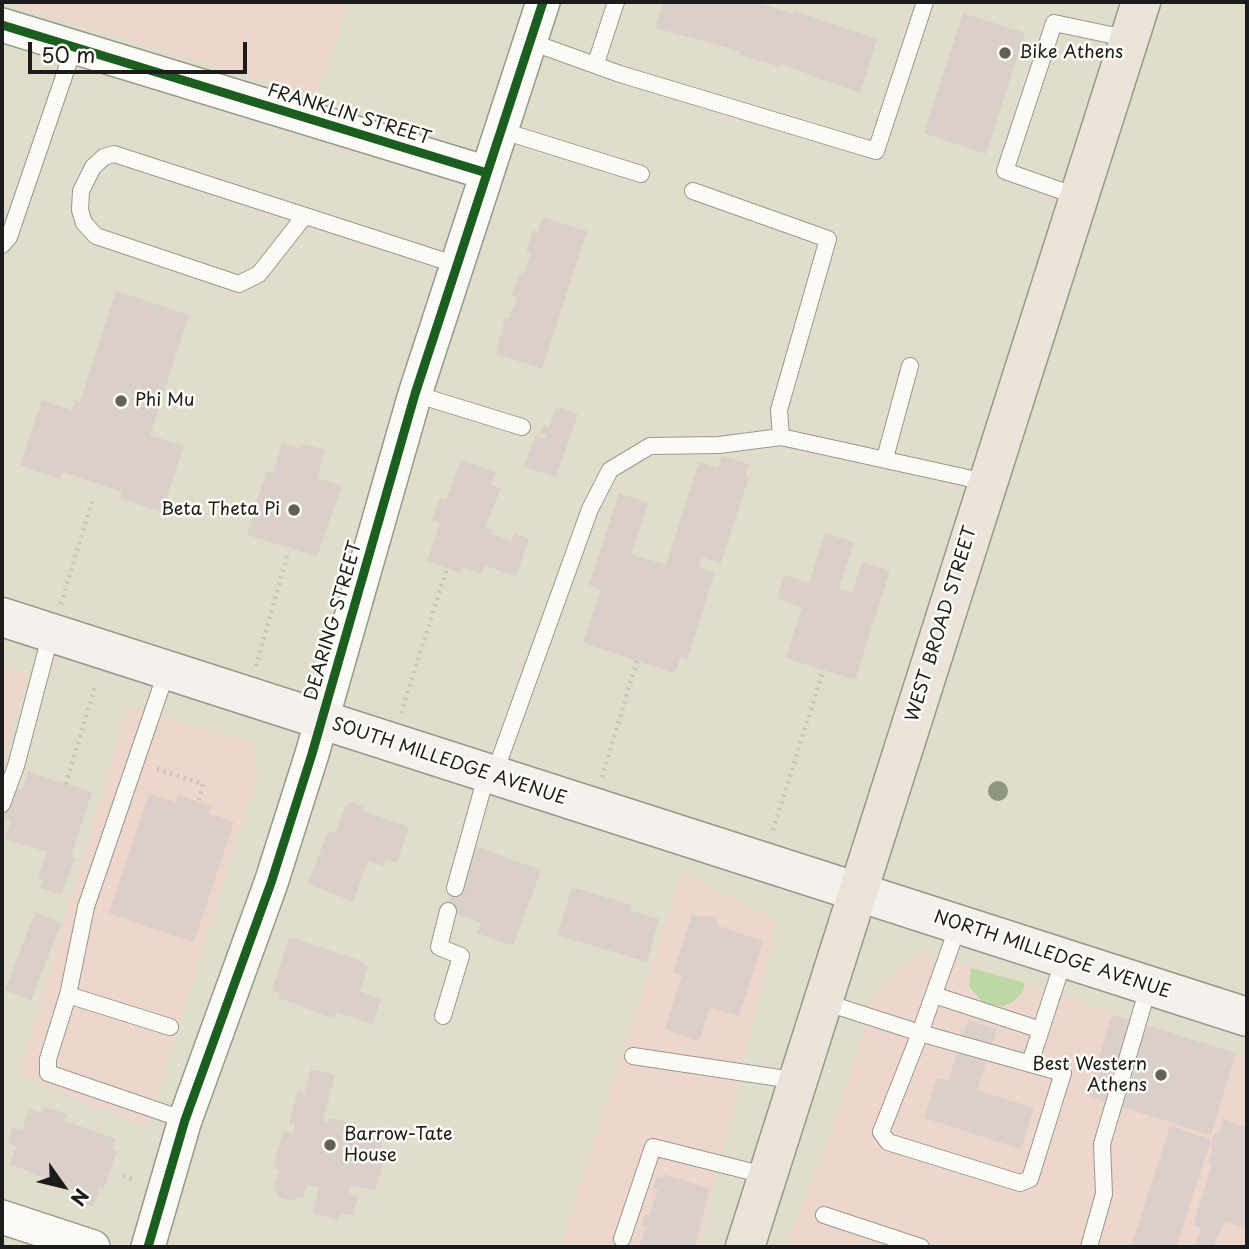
<!DOCTYPE html>
<style>
body{margin:0}
#map{position:relative;width:1249px;height:1249px;overflow:hidden;background:#e1ddcb;font-family:"Playpen Sans",sans-serif}
canvas{display:block}
.frame{position:absolute;inset:0;border:4px solid #1c1c1c;pointer-events:none}
.north{position:absolute;left:28px;top:1151px;width:70px;height:70px;-webkit-text-stroke:5px #fdfcf7;paint-order:stroke;rotate:124deg;font-size:19px;font-weight:700;line-height:28px;text-align:center;color:#1c1c1c}
.north::after{content:'';display:block;margin:auto;width:24px;height:32px;background:#1c1c1c;clip-path:polygon(50% 0,100% 100%,50% 72%,0 100%)}
.scale{position:absolute;left:28px;top:42px;width:219px;height:32px;box-sizing:border-box;border:4px solid #1c1c1c;border-top:0;padding-left:9px;font-size:21px;line-height:24px;white-space:nowrap;color:#1c1c1c;-webkit-text-stroke:5px #fdfcf7;paint-order:stroke}
</style>
<div id="map">
<canvas width="1249" height="1249"></canvas>
<div class="frame"></div>
<div class="north">N</div>
<div class="scale">50 m</div>
</div>
<script>
const ctx = document.querySelector('canvas').getContext('2d');
ctx.lineJoin = 'round';
function paint(path, color) {
  ctx.fillStyle = color;
  ctx.fill(path, 'evenodd');
}
function toPath(rows) {
  const path = new Path2D();
  for (const r of rows) {
    path.moveTo(r[0], r[1]);
    for (let i = 2; i < r.length; i += 2) path.lineTo(r[i], r[i + 1]);
  }
  return path;
}
function stroke(path, color, width, dash) {
  ctx.strokeStyle = color;
  ctx.lineWidth = width;
  ctx.lineCap = dash ? 'butt' : 'round';
  ctx.setLineDash(dash || []);
  ctx.stroke(path);
}
function drawText(font, color, halo, rows, align = 'center') {
  ctx.font = font + ' "Playpen Sans",sans-serif';
  ctx.lineWidth = 5;
  ctx.setLineDash([]);
  ctx.textBaseline = 'middle';
  ctx.strokeStyle = halo;
  ctx.fillStyle = color;
  for (const [text, x, y, turn = 0] of rows) {
    ctx.save();
    ctx.translate(x, y);
    ctx.rotate((+turn || 0) * Math.PI / 180);
    ctx.textAlign = isNaN(turn) ? turn : align;
    if (halo) ctx.strokeText(text, 0, 0);
    ctx.fillText(text, 0, 0);
    ctx.restore();
  }
}
paint(toPath([
 [2,2,349,2,316,96],
 [2,666,29,675,2,764],
 [128,707,253,743,257,776,147,1127,19,1075],
 [682,873,777,921,700,1247,560,1247],
 [919,954,982,969,1247,1058,1247,1247,785,1247,833,1128,877,991]
]), '#edd6cc');
paint(toPath([
 [971,968,1025,983,1023,991,1013,1002,1003,1006,984,1004,969,986]
]), '#bcd8a4');
paint(toPath([
 [663,2,755,2,794,14,794,11,877,39,860,93,781,64,780,67,739,54,740,51,655,28],
 [963,13,1025,33,986,154,924,133],
 [542,217,587,231,542,369,496,354,505,318,509,319,517,297,512,295,519,275,523,276,531,252,526,251,533,230,538,232],
 [116,291,189,315,150,435,184,446,162,512,120,498,122,492,62,472,60,479,20,465,42,400,72,410,75,400,80,402],
 [556,407,578,414,556,477,524,467,535,436,545,439,546,435,540,433,543,425,549,427],
 [282,443,300,448,301,443,325,450,317,478,342,486,317,556,247,535,266,471,273,473],
 [722,456,749,464,745,476,749,477,721,563,702,557,699,567,715,572,687,660,680,657,675,673,583,643,601,589,589,585,619,493,648,503,631,554,666,565,699,462,718,468],
 [461,460,496,472,491,485,501,488,485,527,493,530,491,534,511,542,514,533,529,539,516,577,484,565,481,574,462,567,461,573,427,561,440,523,432,520,440,498,446,500],
 [825,533,854,542,839,589,852,593,862,562,890,571,855,680,786,658,802,607,777,599,784,575,809,583],
 [28,772,92,792,71,856,76,858,61,894,40,888,43,881,38,879,47,852,5,839,11,821,2,818,2,813,10,787,22,791],
 [149,794,176,803,178,795,211,806,209,814,234,822,194,942,109,913],
 [352,802,363,806,362,811,409,827,397,863,386,859,384,866,368,861,353,902,308,883,328,832,336,833,345,807],
 [474,846,541,870,513,946,477,933,481,923,444,909],
 [572,887,631,905,630,910,659,919,647,962,557,935],
 [35,912,61,923,31,1000,5,990],
 [692,915,714,917,719,926,763,941,739,1016,710,1007,699,1041,665,1029,682,975,673,972],
 [289,937,364,962,363,965,368,966,360,992,381,999,373,1024,336,1012,334,1018,278,998,279,993,272,991],
 [1112,1015,1236,1053,1211,1135,1087,1096],
 [968,1020,997,1029,977,1090,1034,1108,1021,1149,924,1118,937,1078,948,1081],
 [311,1069,335,1075,323,1121,329,1122,330,1118,355,1124,353,1131,383,1138,380,1151,386,1153,375,1191,350,1185,348,1194,358,1197,353,1216,340,1213,338,1220,312,1213,319,1188,307,1185,303,1198,299,1196,292,1201,280,1198,273,1189,279,1170,273,1168,283,1131,293,1134,295,1125,289,1124,298,1091,304,1093],
 [43,1106,67,1114,65,1121,116,1139,113,1149,117,1151,104,1188,100,1187,93,1207,75,1200,78,1191,10,1164,16,1146,7,1143,13,1127,22,1130,29,1109,41,1113],
 [1223,1120,1247,1128,1247,1224,1246,1228,1225,1222,1213,1247,1195,1247,1201,1228,1193,1226,1212,1164,1208,1163,1213,1148,1210,1147,1215,1132,1219,1133],
 [1170,1126,1211,1140,1176,1247,1131,1247],
 [663,1174,710,1189,695,1247,639,1247,646,1227,641,1226,645,1215,649,1216,658,1190,653,1188,657,1177,662,1179]
]), '#dacfca');
const lane = toPath([
 [531,42,620,74,876,151,925,2],
 [596,63,616,2],
 [500,130,641,174],
 [693,191,828,239,779,410,781,437],
 [1079,197,1005,171,1054,23,1130,39],
 [303,218,259,274,239,284,96,236,84,223,80,210,81,191,93,167,104,157,114,154,457,265],
 [2,245,9,237,74,47],
 [415,394,522,427],
 [885,458,910,366],
 [167,670,86,907,68,995,48,1059,48,1073,185,1120],
 [494,775,590,509,610,470,650,446,719,445,781,437,986,482],
 [2,804,16,766,51,633],
 [455,888,487,773],
 [68,995,170,1027],
 [934,995,1041,1030],
 [824,1002,920,1033,1063,1073,1030,1179,1020,1183,888,1142,881,1132,920,1033,958,926],
 [443,1016,461,956,439,947,448,911],
 [633,1056,799,1081],
 [1030,1063,1064,959],
 [824,1215,921,1247],
 [622,1239,653,1147,768,1176],
 [1089,1247,1104,1194,1102,1144,1149,985]
]);
const street = toPath([
 [2,25,487,173],
 [2,1217,93,1247],
 [148,1247,185,1120,271,883,312,754,415,394,543,2]
]);
const secondary = toPath([
 [2,617,1247,1017]
]);
const primary = toPath([
 [745,1247,1141,2]
]);
stroke(lane, '#9a988d', 18);
stroke(street, '#9a988d', 36);
stroke(secondary, '#9a988d', 41);
stroke(primary, '#9a988d', 41);
stroke(toPath([
 [61,604,92,501],
 [256,666,288,553],
 [401,713,447,568],
 [157,769,203,784,198,802],
 [602,777,637,661],
 [66,784,96,683],
 [773,830,823,671],
 [123,1176,135,1180]
]), '#c4c4bf', 4.5, [2, 5]);
stroke(lane, '#fafaf7', 16);
stroke(street, '#fafaf7', 33);
stroke(secondary, '#f4f1ec', 38);
stroke(primary, '#ebe4da', 38);
stroke(toPath([
 [2,25,487,173],
 [148,1247,185,1120,271,883,312,754,415,394,543,2]
]), '#1b5e20', 9);
ctx.fillStyle = '#8d967f';
for (const [x, y] of [
 [998,791]
]) {
  ctx.beginPath();
  ctx.arc(x, y, 10, 0, 2 * Math.PI);
  ctx.fill();
}
for (const [x, y, r, color] of [
 [1005,53,7,"#616059"],
 [121,401,7,"#616059"],
 [294,510,7,"#616059"],
 [1161,1075,7,"#616059"],
 [330,1145,7,"#616059"]
]) {
  const dot = new Path2D();
  dot.arc(x, y, r, 0, 2 * Math.PI);
  ctx.fillStyle = color;
  ctx.fill(dot);
  stroke(dot, '#fdfcf7', 2.5);
}
drawText('18px', '#1c1c1c', '#fdfcf7', [
 ["Bike Athens",1019,53],
 ["Phi Mu",135,401],
 ["Beta Theta Pi",280,510,"right"],
 ["Best Western",1147,1065,"right"],
 ["Athens",1147,1086,"right"],
 ["Barrow-Tate",344,1135],
 ["House",344,1156]
], 'left');
drawText('18px', '#1c1c1c', '#fdfcf7', [
 ["FRANKLIN STREET",349,115,17],
 ["DEARING STREET",334,621,-74],
 ["WEST BROAD STREET",942,624,-73],
 ["SOUTH MILLEDGE AVENUE",449,762,18],
 ["NORTH MILLEDGE AVENUE",1052,955,18]
]);
</script>
